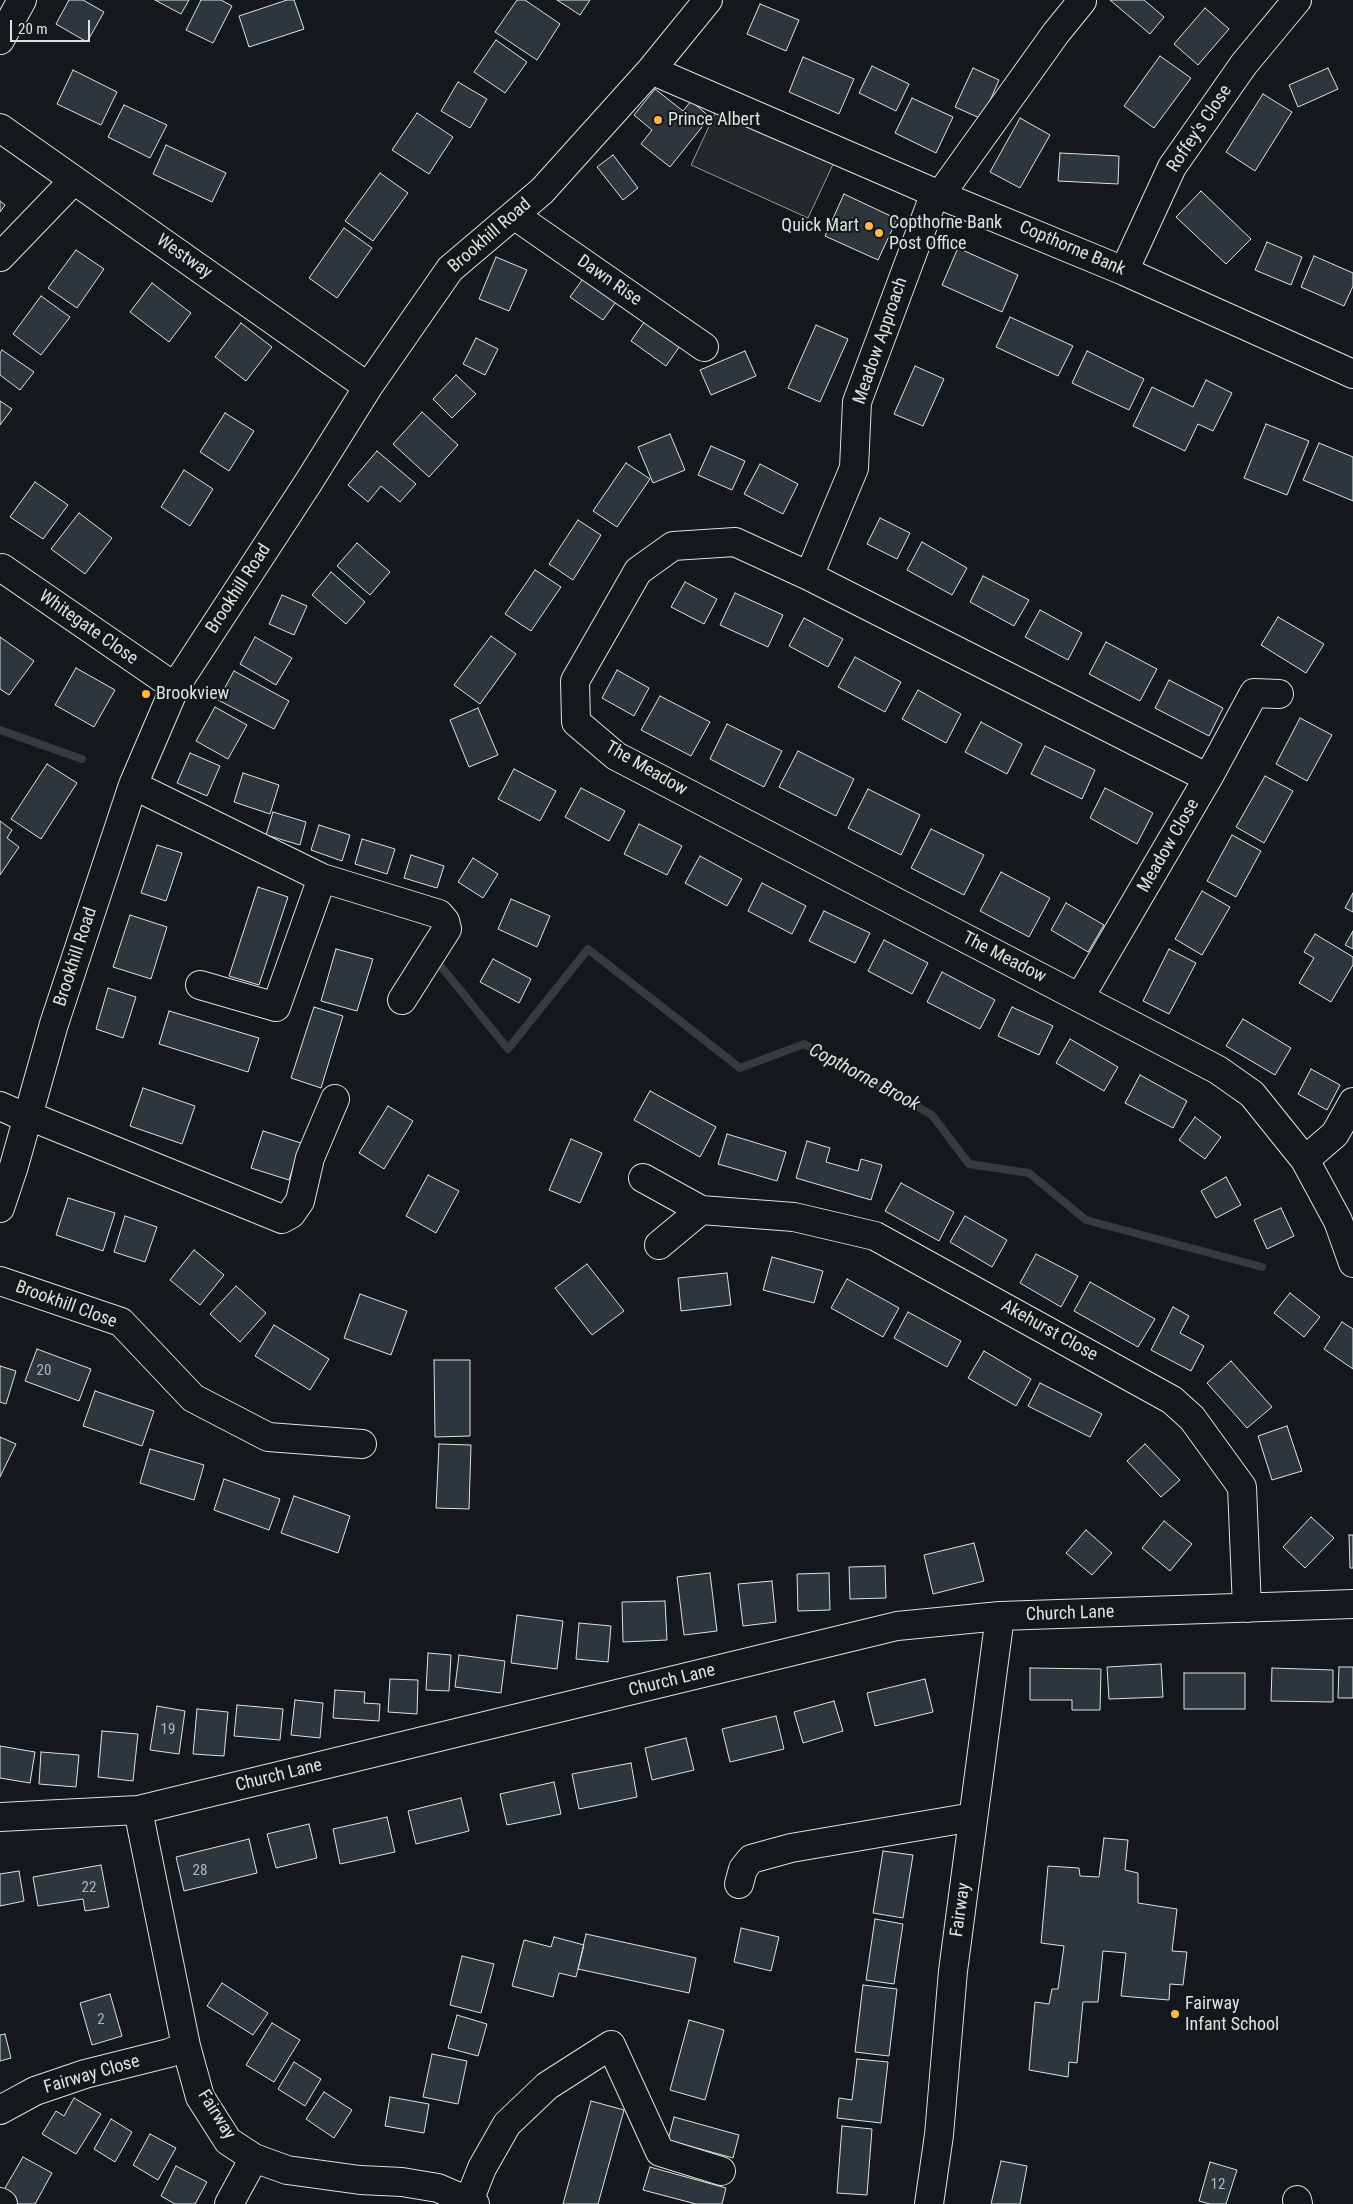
<!DOCTYPE html>
<style>
body{margin:0}
#map{position:relative;width:1353px;height:2204px;overflow:hidden;background:#14181c;font-family:"Roboto Condensed",sans-serif}
canvas{display:block}
.scale{position:absolute;left:10px;top:20px;width:80px;height:22px;box-sizing:border-box;border:2px solid #d8e6dc;border-top:0;padding-left:6px;font-size:15px;line-height:18px;white-space:nowrap;color:#d8e6dc;-webkit-text-stroke:4px #14181c;paint-order:stroke}
</style>
<div id="map">
<canvas width="1353" height="2204"></canvas>
<div class="scale">20 m</div>
</div>
<script>
const ctx = document.querySelector('canvas').getContext('2d');
ctx.lineJoin = 'round';
function paint(path, color) {
  ctx.fillStyle = color;
  ctx.fill(path, 'evenodd');
}
function toPath(rows) {
  const path = new Path2D();
  for (const r of rows) {
    path.moveTo(r[0], r[1]);
    for (let i = 2; i < r.length; i += 2) path.lineTo(r[i], r[i + 1]);
  }
  return path;
}
function stroke(path, color, width, dash) {
  ctx.strokeStyle = color;
  ctx.lineWidth = width;
  ctx.lineCap = dash ? 'butt' : 'round';
  ctx.setLineDash(dash || []);
  ctx.stroke(path);
}
function drawText(font, color, halo, rows, align = 'center') {
  ctx.font = font + ' "Roboto Condensed",sans-serif';
  ctx.lineWidth = 4;
  ctx.setLineDash([]);
  ctx.textBaseline = 'middle';
  ctx.strokeStyle = halo;
  ctx.fillStyle = color;
  for (const [text, x, y, turn = 0] of rows) {
    ctx.save();
    ctx.translate(x, y);
    ctx.rotate((+turn || 0) * Math.PI / 180);
    ctx.textAlign = isNaN(turn) ? turn : align;
    if (halo) ctx.strokeText(text, 0, 0);
    ctx.fillText(text, 0, 0);
    ctx.restore();
  }
}
const parking = toPath([
 [718,107,835,160,808,218,691,165,718,107]
]);
paint(parking, '#24282b');
stroke(parking, '#939e99', 1);
stroke(toPath([
 [0,730,82,759],
 [435,959,508,1049,588,949,740,1068,804,1044,932,1115,969,1164,1029,1173,1086,1220,1262,1267]
]), '#363b3e', 8);
const building = toPath([
 [69,0,83,0,104,12,87,42,56,24,69,0],
 [155,0,189,0,181,14,155,0],
 [201,0,221,0,232,6,213,43,186,30,201,0],
 [287,0,294,0,304,29,249,47,239,16,287,0],
 [517,0,525,0,560,24,537,60,495,32,517,0],
 [557,0,590,0,580,15,557,0],
 [1110,0,1144,0,1164,17,1150,34,1110,0],
 [760,4,799,20,786,51,747,34,760,4],
 [1205,8,1229,29,1198,65,1174,44,1205,8],
 [496,40,527,62,505,93,474,72,496,40],
 [1160,56,1191,78,1154,128,1124,106,1160,56],
 [803,57,854,79,839,114,789,92,803,57],
 [872,66,909,84,896,111,859,93,872,66],
 [973,68,999,80,982,119,955,107,973,68],
 [1328,68,1338,89,1298,107,1289,85,1328,68],
 [73,70,117,92,101,125,57,104,73,70],
 [458,82,487,99,470,128,441,111,458,82],
 [655,89,683,111,691,101,710,117,670,167,641,144,652,130,634,115,655,89],
 [1263,94,1292,112,1255,171,1226,152,1263,94],
 [912,98,953,117,936,153,895,133,912,98],
 [124,105,167,125,150,158,108,137,124,105],
 [417,113,453,137,429,174,392,150,417,113],
 [1020,118,1050,135,1020,188,990,172,1020,118],
 [166,145,226,173,212,202,153,174,166,145],
 [1060,153,1119,156,1118,184,1058,181,1060,153],
 [613,155,638,188,623,200,597,167,613,155],
 [380,173,408,193,373,241,345,221,380,173],
 [1201,191,1251,239,1226,264,1176,217,1201,191],
 [844,194,897,219,878,260,825,236,844,194],
 [0,201,5,205,0,212,0,201],
 [344,228,372,248,337,298,309,278,344,228],
 [1267,242,1302,257,1291,285,1255,270,1267,242],
 [958,248,1018,275,1002,312,942,285,958,248],
 [76,250,104,269,77,308,48,288,76,250],
 [1314,256,1353,273,1353,286,1344,306,1301,287,1314,256],
 [496,257,527,270,509,311,479,299,496,257],
 [585,276,618,299,603,320,570,297,585,276],
 [152,283,191,313,169,342,130,312,152,283],
 [41,296,70,317,41,355,13,334,41,296],
 [1010,317,1073,346,1058,376,996,347,1010,317],
 [647,318,682,343,666,366,631,341,647,318],
 [241,323,272,347,246,381,215,357,241,323],
 [816,325,848,339,820,402,788,388,816,325],
 [476,338,498,349,485,375,463,364,476,338],
 [2,350,34,372,20,390,0,375,0,353,2,350],
 [745,351,756,376,711,395,700,370,745,351],
 [1087,351,1144,379,1129,410,1072,383,1087,351],
 [915,366,944,379,923,426,894,414,915,366],
 [456,375,476,394,452,418,433,399,456,375],
 [1206,380,1232,393,1213,431,1198,424,1185,451,1133,426,1152,387,1193,407,1206,380],
 [0,401,12,409,0,425,0,401],
 [422,412,458,445,429,477,393,444,422,412],
 [225,413,254,431,229,471,200,452,225,413],
 [1266,424,1309,441,1287,495,1244,478,1266,424],
 [670,434,685,470,653,483,638,447,670,434],
 [1319,443,1353,457,1353,501,1303,480,1319,443],
 [711,446,745,461,732,490,698,475,711,446],
 [377,451,416,484,400,502,381,486,368,502,348,485,377,451],
 [626,463,650,479,617,527,593,511,626,463],
 [760,464,798,484,783,514,744,494,760,464],
 [184,470,213,489,190,526,161,507,184,470],
 [35,482,68,505,43,539,10,517,35,482],
 [79,513,112,538,85,574,51,549,79,513],
 [880,518,910,533,897,559,867,544,880,518],
 [578,520,601,535,573,580,549,564,578,520],
 [922,542,967,568,952,595,907,570,922,542],
 [357,543,390,572,370,595,337,566,357,543],
 [535,570,561,587,531,631,505,614,535,570],
 [331,572,365,602,346,624,312,595,331,572],
 [983,576,1029,600,1014,626,970,602,983,576],
 [685,582,717,599,704,624,671,607,685,582],
 [735,593,783,615,768,647,720,625,735,593],
 [282,595,307,606,294,635,269,624,282,595],
 [1040,610,1082,633,1068,660,1025,637,1040,610],
 [1278,617,1324,644,1306,673,1261,645,1278,617],
 [804,618,843,639,828,667,789,646,804,618],
 [491,636,516,654,480,704,454,685,491,636],
 [0,637,34,661,9,695,0,689,0,637],
 [255,637,292,658,276,685,240,664,255,637],
 [1106,642,1157,669,1140,701,1089,674,1106,642],
 [855,657,901,682,885,712,838,687,855,657],
 [76,668,115,690,94,727,55,705,76,668],
 [617,670,649,688,634,716,602,698,617,670],
 [234,671,289,701,274,729,218,700,234,671],
 [1169,680,1223,708,1209,736,1155,708,1169,680],
 [918,690,961,714,946,743,902,719,918,690],
 [660,696,710,722,691,756,641,730,660,696],
 [215,707,247,725,228,759,196,741,215,707],
 [478,708,498,755,469,767,450,720,478,708],
 [1300,718,1332,735,1307,781,1276,764,1300,718],
 [981,722,1022,744,1007,774,965,752,981,722],
 [727,724,782,751,764,787,710,759,727,724],
 [1045,746,1095,770,1082,799,1031,774,1045,746],
 [798,751,854,779,836,816,779,787,798,751],
 [190,753,220,766,207,796,177,783,190,753],
 [47,764,77,783,41,839,11,819,47,764],
 [514,769,556,791,540,821,498,799,514,769],
 [243,773,279,785,270,814,234,802,243,773],
 [1265,776,1293,791,1264,843,1236,827,1265,776],
 [581,788,625,811,609,841,565,817,581,788],
 [1105,788,1153,813,1137,844,1090,818,1105,788],
 [868,789,920,815,901,855,848,828,868,789],
 [273,812,306,822,300,845,266,835,273,812],
 [0,821,12,830,7,838,19,847,0,875,0,821],
 [639,824,682,846,667,875,624,854,639,824],
 [319,825,350,835,342,861,311,850,319,825],
 [931,829,984,855,964,895,911,868,931,829],
 [1232,835,1261,851,1236,897,1207,881,1232,835],
 [362,839,395,849,387,874,355,864,362,839],
 [157,845,182,853,166,901,141,893,157,845],
 [411,855,444,866,437,888,404,878,411,855],
 [700,856,742,879,727,906,685,883,700,856],
 [473,858,498,874,483,898,458,882,473,858],
 [1001,872,1050,898,1029,937,980,911,1001,872],
 [762,883,806,906,792,934,748,911,762,883],
 [258,887,288,897,259,985,229,976,258,887],
 [1202,891,1230,907,1202,955,1175,939,1202,891],
 [1353,893,1353,912,1345,908,1353,893],
 [511,899,550,916,537,947,498,929,511,899],
 [1066,903,1104,925,1088,952,1051,930,1066,903],
 [824,911,870,933,855,963,809,941,824,911],
 [130,915,167,927,151,979,113,967,130,915],
 [1353,931,1353,949,1345,945,1353,931],
 [1315,934,1353,957,1353,965,1331,1002,1299,983,1314,958,1304,952,1315,934],
 [884,940,928,963,912,994,868,971,884,940],
 [336,949,373,959,357,1011,321,1001,336,949],
 [1169,949,1196,963,1169,1014,1143,1001,1169,949],
 [493,959,531,979,519,1003,480,982,493,959],
 [942,972,995,1000,980,1029,927,1002,942,972],
 [108,988,136,997,123,1038,96,1029,108,988],
 [314,1007,343,1016,321,1088,291,1078,314,1007],
 [1012,1007,1053,1026,1039,1055,998,1036,1012,1007],
 [169,1011,259,1038,248,1072,159,1044,169,1011],
 [1243,1019,1291,1048,1275,1075,1226,1046,1243,1019],
 [1070,1039,1118,1067,1104,1091,1056,1063,1070,1039],
 [1311,1069,1340,1085,1327,1110,1298,1094,1311,1069],
 [1140,1075,1187,1101,1173,1128,1125,1103,1140,1075],
 [143,1088,195,1106,182,1144,130,1126,143,1088],
 [650,1091,716,1127,700,1157,634,1120,650,1091],
 [388,1106,413,1121,384,1169,359,1153,388,1106],
 [1195,1117,1221,1137,1205,1159,1179,1140,1195,1117],
 [263,1131,301,1143,289,1180,251,1168,263,1131],
 [727,1134,786,1152,777,1181,718,1164,727,1134],
 [571,1139,602,1153,580,1203,549,1190,571,1139],
 [807,1141,830,1148,826,1162,858,1171,861,1159,882,1165,871,1200,796,1178,807,1141],
 [428,1175,459,1191,436,1233,406,1216,428,1175],
 [1226,1177,1241,1205,1216,1218,1201,1191,1226,1177],
 [901,1183,954,1212,939,1241,885,1211,901,1183],
 [68,1198,115,1213,103,1251,56,1235,68,1198],
 [1281,1208,1294,1236,1267,1249,1254,1220,1281,1208],
 [125,1216,157,1227,145,1262,114,1252,125,1216],
 [965,1216,1007,1240,992,1267,950,1242,965,1216],
 [194,1250,224,1275,200,1305,170,1280,194,1250],
 [1036,1254,1078,1276,1061,1307,1020,1283,1036,1254],
 [772,1257,823,1271,814,1303,763,1290,772,1257],
 [587,1264,624,1311,592,1335,555,1288,587,1264],
 [727,1273,731,1305,681,1311,678,1278,727,1273],
 [847,1279,899,1308,883,1337,831,1308,847,1279],
 [1090,1282,1155,1319,1138,1347,1074,1311,1090,1282],
 [236,1286,266,1313,240,1342,210,1314,236,1286],
 [1290,1293,1320,1317,1304,1337,1274,1313,1290,1293],
 [360,1294,407,1311,391,1355,344,1338,360,1294],
 [1173,1307,1189,1316,1180,1333,1204,1346,1191,1371,1151,1350,1173,1307],
 [908,1312,961,1341,947,1367,894,1338,908,1312],
 [1342,1322,1353,1329,1353,1369,1324,1349,1342,1322],
 [274,1325,329,1359,310,1390,255,1356,274,1325],
 [37,1349,91,1369,79,1401,25,1381,37,1349],
 [984,1351,1031,1379,1016,1406,968,1378,984,1351],
 [434,1360,470,1360,470,1436,435,1437,434,1360],
 [1231,1361,1272,1407,1247,1428,1207,1383,1231,1361],
 [0,1366,16,1371,6,1404,0,1402,0,1366],
 [1040,1383,1102,1414,1090,1437,1028,1406,1040,1383],
 [95,1391,154,1411,142,1446,83,1426,95,1391],
 [1287,1426,1302,1471,1272,1480,1258,1436,1287,1426],
 [0,1437,16,1444,0,1477,0,1437],
 [439,1444,471,1445,469,1509,436,1508,439,1444],
 [1145,1444,1180,1480,1161,1497,1127,1461,1145,1444],
 [150,1449,204,1465,194,1500,140,1483,150,1449],
 [224,1479,280,1499,269,1530,214,1510,224,1479],
 [294,1496,350,1516,338,1553,281,1533,294,1496],
 [1311,1517,1334,1538,1305,1568,1283,1547,1311,1517],
 [1164,1521,1192,1544,1170,1571,1142,1548,1164,1521],
 [1086,1530,1112,1553,1092,1575,1066,1553,1086,1530],
 [1349,1535,1353,1535,1353,1568,1350,1568,1349,1535],
 [974,1543,984,1581,933,1594,924,1555,974,1543],
 [885,1566,886,1598,850,1599,849,1567,885,1566],
 [710,1573,717,1631,684,1635,677,1577,710,1573],
 [829,1573,830,1610,798,1611,797,1574,829,1573],
 [772,1581,776,1622,743,1626,738,1584,772,1581],
 [665,1601,667,1640,623,1642,622,1602,665,1601],
 [517,1615,563,1621,557,1669,511,1663,517,1615],
 [579,1623,611,1626,608,1662,576,1659,579,1623],
 [428,1653,451,1655,449,1691,426,1690,428,1653],
 [459,1655,505,1661,501,1693,455,1687,459,1655],
 [1161,1664,1163,1697,1109,1699,1107,1667,1161,1664],
 [1339,1667,1353,1667,1353,1698,1338,1698,1339,1667],
 [1030,1668,1101,1669,1100,1710,1072,1710,1072,1700,1030,1700,1030,1668],
 [1272,1668,1333,1670,1333,1702,1271,1701,1272,1668],
 [1184,1673,1245,1673,1245,1709,1184,1709,1184,1673],
 [390,1679,418,1680,417,1714,388,1712,390,1679],
 [925,1679,933,1712,875,1726,867,1693,925,1679],
 [335,1690,365,1692,364,1703,380,1704,379,1721,333,1718,335,1690],
 [295,1700,323,1703,320,1738,291,1735,295,1700],
 [834,1701,843,1731,803,1743,794,1712,834,1701],
 [237,1705,283,1709,280,1740,234,1736,237,1705],
 [157,1706,185,1711,179,1754,150,1750,157,1706],
 [197,1709,228,1712,224,1756,193,1754,197,1709],
 [776,1716,784,1749,730,1762,722,1729,776,1716],
 [102,1731,138,1734,133,1781,98,1777,102,1731],
 [686,1738,694,1770,652,1780,645,1748,686,1738],
 [0,1746,35,1752,30,1783,0,1778,0,1746],
 [41,1752,79,1755,76,1787,39,1784,41,1752],
 [631,1763,637,1797,579,1809,572,1774,631,1763],
 [554,1782,561,1814,507,1825,500,1794,554,1782],
 [461,1798,469,1831,416,1844,408,1811,461,1798],
 [387,1817,395,1852,340,1864,333,1829,387,1817],
 [309,1824,317,1858,276,1868,267,1834,309,1824],
 [1104,1838,1128,1840,1125,1870,1138,1873,1138,1903,1177,1909,1172,1951,1187,1952,1183,1985,1170,1984,1169,2000,1121,1996,1126,1953,1103,1951,1098,2002,1083,2002,1077,2063,1069,2062,1068,2077,1029,2070,1035,2002,1049,2004,1052,1989,1058,1989,1064,1946,1041,1943,1048,1866,1079,1868,1080,1876,1099,1877,1104,1838],
 [249,1839,257,1873,184,1891,176,1857,249,1839],
 [883,1851,913,1855,903,1918,873,1913,883,1851],
 [101,1865,109,1907,85,1911,83,1899,38,1906,33,1877,101,1865],
 [19,1871,24,1901,0,1906,0,1874,19,1871],
 [875,1919,903,1924,894,1984,866,1980,875,1919],
 [741,1928,779,1937,771,1971,734,1962,741,1928],
 [586,1934,696,1958,689,1993,578,1969,586,1934],
 [554,1937,584,1945,576,1977,559,1973,553,1997,512,1986,524,1940,551,1947,554,1937],
 [462,1956,494,1964,481,2013,450,2005,462,1956],
 [222,1983,268,2013,253,2035,207,2006,222,1983],
 [863,1985,897,1989,889,2056,855,2052,863,1985],
 [110,1994,122,2036,92,2045,80,2003,110,1994],
 [457,2015,487,2024,478,2056,448,2048,457,2015],
 [689,2020,724,2030,705,2100,670,2090,689,2020],
 [272,2023,300,2040,274,2082,246,2065,272,2023],
 [5,2034,11,2058,0,2061,0,2035,5,2034],
 [432,2054,467,2061,458,2104,423,2097,432,2054],
 [857,2059,888,2062,881,2123,837,2118,839,2098,852,2100,857,2059],
 [294,2062,321,2079,305,2106,278,2089,294,2062],
 [324,2092,352,2110,334,2138,306,2119,324,2092],
 [390,2097,429,2104,424,2133,385,2126,390,2097],
 [74,2098,101,2114,76,2154,42,2134,56,2111,64,2116,74,2098],
 [591,2101,624,2110,598,2204,563,2204,591,2101],
 [674,2117,739,2135,733,2158,668,2140,674,2117],
 [111,2119,132,2132,115,2162,94,2149,111,2119],
 [842,2126,872,2129,867,2195,837,2193,842,2126],
 [150,2134,176,2148,158,2180,133,2165,150,2134],
 [23,2157,52,2173,35,2204,16,2204,1,2195,23,2157],
 [1001,2161,1027,2166,1020,2204,991,2204,1001,2161],
 [1210,2162,1237,2170,1226,2204,1210,2204,1199,2201,1210,2162],
 [176,2166,207,2182,195,2204,175,2204,161,2196,176,2166],
 [650,2167,726,2188,722,2204,696,2204,643,2190,650,2167]
]);
paint(building, '#2c363c');
stroke(building, '#d8e6dc', 1);
const minor = toPath([
 [0,40,22,0],
 [651,70,935,193,1124,271,1353,374],
 [0,128,368,387],
 [940,195,1056,33,1082,1],
 [514,215,704,347],
 [0,257,74,180],
 [1124,271,1172,167,1244,64,1297,0],
 [2,568,175,687],
 [809,576,854,468,857,402,935,193],
 [1208,778,809,576,735,542,673,546,638,571,575,681,576,722,616,756,1218,1070,1252,1094,1305,1160,1338,1221,1353,1263],
 [133,785,322,878,276,1007,200,985],
 [322,878,439,914,445,921,447,929,402,1000],
 [1080,997,1208,778,1254,693,1279,694],
 [0,1106,27,1118],
 [27,1115,282,1219,291,1214,300,1201,310,1158,335,1099],
 [1305,1160,1335,1134,1353,1102],
 [643,1178,701,1210,794,1217,875,1236,1172,1400,1192,1418,1242,1487,1247,1608],
 [0,1208,14,1166,54,1024,133,785,175,687,308,483,368,387,450,269,542,191,651,70,708,0],
 [659,1245,701,1210],
 [0,1281,121,1322,193,1398,268,1437,362,1444],
 [138,1810,186,2046,200,2097,228,2141,254,2158,287,2170,360,2180,402,2182,438,2188,475,2204],
 [0,1817,138,1810,897,1626,1000,1616,1353,1604],
 [739,1884,743,1869,751,1859,791,1848,973,1817],
 [0,2110,35,2091,85,2074,169,2053,186,2046],
 [1297,2200,1298,2204],
 [469,2201,482,2168,507,2124,547,2086,611,2045,660,2152,721,2171],
 [0,2202,3,2204],
 [229,2204,254,2158],
 [929,2204,939,2135,953,1971,1000,1616]
]);
stroke(minor, '#d8e6dc', 30);
stroke(minor, '#14181c', 28);
for (const [x, y, r, color] of [
 [658,120,5,"#ffb74d"],
 [869,226,5,"#ffb74d"],
 [879,233,5,"#ffb74d"],
 [146,694,5,"#ffb74d"],
 [1175,2014,5,"#ffb74d"]
]) {
  const dot = new Path2D();
  dot.arc(x, y, r, 0, 2 * Math.PI);
  ctx.fillStyle = color;
  ctx.fill(dot);
  stroke(dot, '#14181c', 2);
}
drawText('15px', '#adbab4', null, [
 ["20",44,1371],
 ["19",168,1730],
 ["28",200,1871],
 ["22",89,1888],
 ["2",101,2020],
 ["12",1218,2185]
]);
drawText('18px', '#d8e6dc', '#14181c', [
 ["Prince Albert",668,120],
 ["Copthorne Bank",889,223],
 ["Post Office",889,244],
 ["Quick Mart",859,226,"right"],
 ["Brookview",156,694],
 ["Fairway",1185,2004],
 ["Infant School",1185,2025]
], 'left');
drawText('18px', '#d8e6dc', '#14181c', [
 ["Roffey's Close",1200,129,-56],
 ["Brookhill Road",490,236,-41],
 ["Copthorne Bank",1072,249,23],
 ["Westway",184,257,35],
 ["Dawn Rise",609,281,35],
 ["Meadow Approach",881,341,-71],
 ["Brookhill Road",239,589,-57],
 ["Whitegate Close",88,628,35],
 ["The Meadow",646,769,30],
 ["Meadow Close",1169,846,-60],
 ["Brookhill Road",76,957,-72],
 ["The Meadow",1004,958,27],
 ["Brookhill Close",66,1305,20],
 ["Akehurst Close",1049,1331,29],
 ["Church Lane",1070,1614,-2],
 ["Church Lane",672,1681,-14],
 ["Church Lane",279,1776,-14],
 ["Fairway",961,1910,-82],
 ["Fairway Close",92,2075,-16],
 ["Fairway",216,2115,58]
]);
drawText('italic 19px', '#d8e6dc', '#14181c', [
 ["Copthorne Brook",864,1078,28]
]);
</script>
